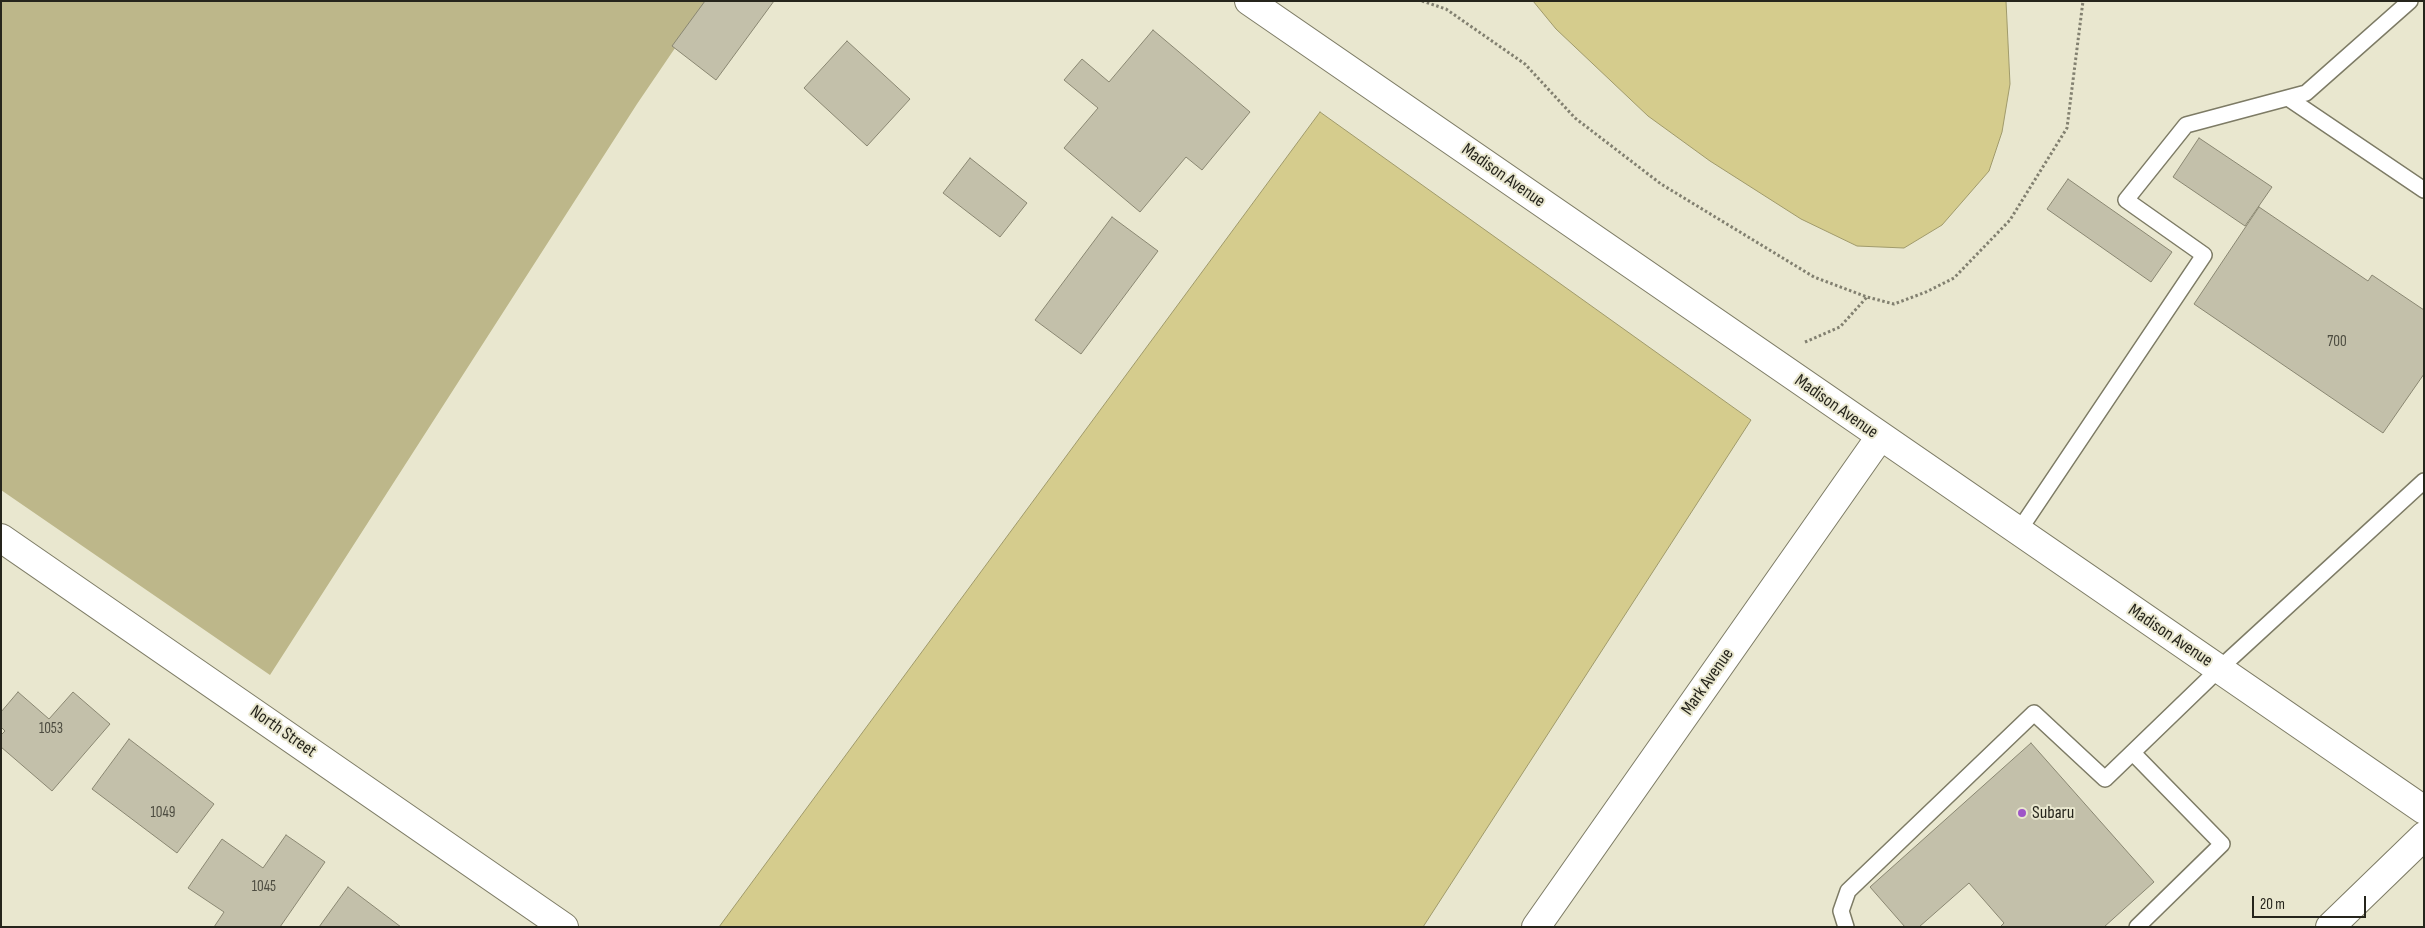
<!DOCTYPE html>
<style>
body{margin:0}
#map{position:relative;width:2425px;height:928px;overflow:hidden;background:#e9e7cf;font-family:"Sofia Sans Condensed",sans-serif}
canvas{display:block}
.frame{position:absolute;inset:0;border:2px solid #26251c;pointer-events:none}
.scale{position:absolute;left:2252px;top:896px;width:114px;height:22px;box-sizing:border-box;border:2px solid #26251c;border-top:0;padding-left:6px;font-size:15px;line-height:18px;white-space:nowrap;color:#26251c;-webkit-text-stroke:4px #e9e7cf;paint-order:stroke}
</style>
<div id="map">
<canvas width="2425" height="928"></canvas>
<div class="frame"></div>
<div class="scale">20 m</div>
</div>
<script>
const ctx = document.querySelector('canvas').getContext('2d');
ctx.lineJoin = 'round';
function paint(path, color) {
  ctx.fillStyle = color;
  ctx.fill(path, 'evenodd');
}
function toPath(rows) {
  const path = new Path2D();
  for (const r of rows) {
    path.moveTo(r[0], r[1]);
    for (let i = 2; i < r.length; i += 2) path.lineTo(r[i], r[i + 1]);
  }
  return path;
}
function stroke(path, color, width, dash) {
  ctx.strokeStyle = color;
  ctx.lineWidth = width;
  ctx.lineCap = dash ? 'butt' : 'round';
  ctx.setLineDash(dash || []);
  ctx.stroke(path);
}
function drawText(font, color, halo, rows, align = 'center') {
  ctx.font = font + ' "Sofia Sans Condensed",sans-serif';
  ctx.lineWidth = 4;
  ctx.setLineDash([]);
  ctx.textBaseline = 'middle';
  ctx.strokeStyle = halo;
  ctx.fillStyle = color;
  for (const [text, x, y, turn = 0] of rows) {
    ctx.save();
    ctx.translate(x, y);
    ctx.rotate((+turn || 0) * Math.PI / 180);
    ctx.textAlign = isNaN(turn) ? turn : align;
    if (halo) ctx.strokeText(text, 0, 0);
    ctx.fillText(text, 0, 0);
    ctx.restore();
  }
}
paint(toPath([
 [1,1,707,1,637,104,270,675,1,490]
]), '#bdb78a');
const water = toPath([
 [1533,1,2006,1,2010,84,2002,132,1989,171,1942,225,1904,248,1857,246,1801,219,1710,161,1648,116,1556,29,1533,1],
 [1320,112,1751,420,1423,927,719,927,1320,112]
]);
paint(water, '#d5cc8d');
stroke(water, '#a09a6b', 1);
const building = toPath([
 [705,1,774,1,716,80,672,46,705,1],
 [1153,30,1250,112,1202,170,1186,157,1140,212,1064,148,1098,108,1064,80,1082,59,1109,82,1153,30],
 [847,41,910,99,867,146,804,88,847,41],
 [2199,138,2272,187,2245,226,2173,177,2199,138],
 [970,158,1027,203,1000,237,943,193,970,158],
 [2068,179,2172,252,2151,282,2047,209,2068,179],
 [2259,207,2368,281,2372,275,2424,310,2424,374,2383,433,2194,304,2259,207],
 [1112,217,1158,251,1081,354,1035,320,1112,217],
 [18,692,49,719,73,692,110,724,52,791,1,747,1,735,5,731,1,727,1,712,18,692],
 [129,739,214,804,177,853,92,789,129,739],
 [2031,743,2154,882,2104,927,2000,927,2004,923,1969,883,1919,927,1905,927,1870,887,2031,743],
 [286,835,325,862,280,927,214,927,224,912,188,888,222,839,263,868,286,835],
 [348,887,401,927,319,927,348,887]
]);
paint(building, '#c3c0aa');
stroke(building, '#8a8772', 1);
const lane = toPath([
 [2288,98,2424,190],
 [2018,532,2204,255,2126,200,2186,125,2306,93,2410,1],
 [2133,753,2222,844,2137,927],
 [1846,927,1841,911,1848,891,2034,713,2105,779,2219,669,2424,481]
]);
const street = toPath([
 [1,538,564,927],
 [1536,927,1880,437]
]);
const secondary = toPath([
 [1249,1,2424,810]
]);
const primary = toPath([
 [2330,927,2424,836]
]);
stroke(lane, '#7d7b65', 18);
stroke(street, '#7d7b65', 30);
stroke(secondary, '#7d7b65', 30);
stroke(primary, '#7d7b65', 30);
stroke(toPath([
 [1422,1,1446,9,1525,64,1575,118,1661,184,1814,277,1867,297,1894,304,1926,292,1954,278,2010,220,2067,128,2083,1],
 [1805,342,1840,327,1867,297]
]), '#828070', 3, [2.5, 2.5]);
stroke(lane, '#fff', 15);
stroke(street, '#fff', 28);
stroke(secondary, '#fff', 28);
stroke(primary, '#fff', 28);
for (const [x, y, r, color] of [
 [2022,813,5,"#9e55c8"]
]) {
  const dot = new Path2D();
  dot.arc(x, y, r, 0, 2 * Math.PI);
  ctx.fillStyle = color;
  ctx.fill(dot);
  stroke(dot, '#e9e7cf', 2);
}
drawText('15px', '#4d4c40', null, [
 ["700",2337,342],
 ["1053",51,729],
 ["1049",163,813],
 ["1045",264,887]
]);
drawText('18px', '#26251c', '#e9e7cf', [
 ["Madison Avenue",1503,176,35],
 ["Madison Avenue",1836,407,35],
 ["Madison Avenue",2170,636,34],
 ["Mark Avenue",1708,682,-55],
 ["North Street",283,732,35]
]);
drawText('18px', '#26251c', '#e9e7cf', [
 ["Subaru",2032,813]
], 'left');
</script>
